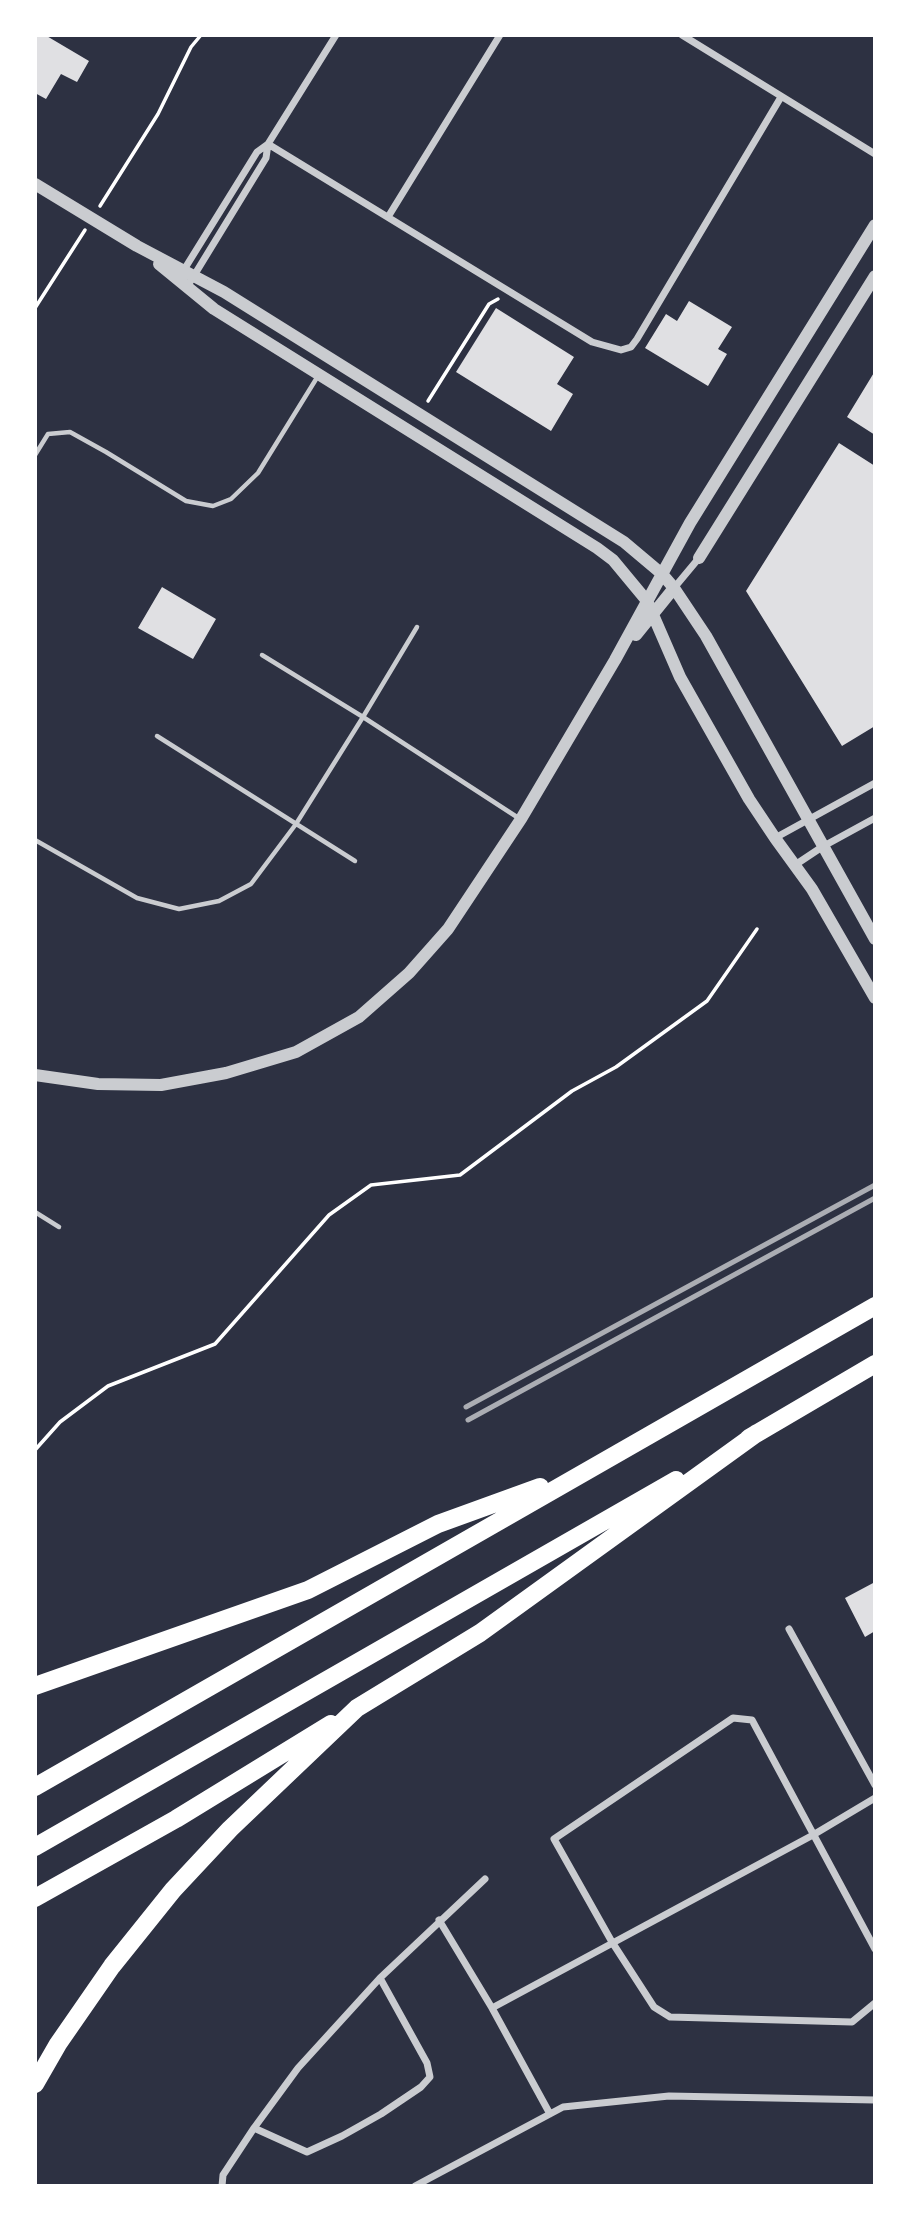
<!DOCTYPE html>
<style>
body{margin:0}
#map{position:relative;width:910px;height:2221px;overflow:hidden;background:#2d3142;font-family:"Noto Serif",serif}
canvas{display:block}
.frame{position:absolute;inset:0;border:37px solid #fff;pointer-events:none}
</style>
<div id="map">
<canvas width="910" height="2221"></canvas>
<div class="frame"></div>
</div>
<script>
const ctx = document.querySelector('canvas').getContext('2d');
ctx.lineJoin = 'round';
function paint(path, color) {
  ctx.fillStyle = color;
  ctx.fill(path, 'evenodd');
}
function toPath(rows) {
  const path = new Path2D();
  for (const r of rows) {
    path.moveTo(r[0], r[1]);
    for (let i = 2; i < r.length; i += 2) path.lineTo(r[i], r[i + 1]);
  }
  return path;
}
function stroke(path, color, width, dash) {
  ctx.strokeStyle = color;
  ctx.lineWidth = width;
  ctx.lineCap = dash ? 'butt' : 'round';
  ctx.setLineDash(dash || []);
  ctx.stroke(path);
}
paint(toPath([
 [35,35,45,35,89,61,77,82,61,74,46,99,35,93],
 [689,301,732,327,718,349,727,354,708,386,645,348,666,314,677,321],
 [496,308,574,357,557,384,573,394,551,431,456,372],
 [875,371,875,435,847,417],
 [839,443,875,466,875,726,842,746,746,591],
 [162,587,216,619,193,659,138,628],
 [875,1582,875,1631,865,1637,845,1598]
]), '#e0e0e3');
stroke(toPath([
 [100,206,158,114,191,47,201,35],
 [35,308,85,230],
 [428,401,489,304,498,299],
 [35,1450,60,1422,108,1386,215,1344,329,1215,371,1185,460,1175,572,1091,616,1067,707,1001,757,929]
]), '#fff', 3.5);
stroke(toPath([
 [35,455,48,434,70,432,106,452,186,501,213,506,231,499,258,473,318,376],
 [417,627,363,717,520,819],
 [157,736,355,861],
 [35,840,137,898,179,909,219,901,251,884,296,824,363,717,262,655],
 [35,1212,59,1227]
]), '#caccd0', 4.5);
stroke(toPath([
 [682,35,875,154],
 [268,144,592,342,621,350,631,347,637,339,781,97],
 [388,217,500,35],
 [182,273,257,152,268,144],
 [187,287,266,158,268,144,336,35],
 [674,588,699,558],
 [775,838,875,783],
 [795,865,822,847,875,818],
 [789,1629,875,1785],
 [439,1920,492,2008,550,2114],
 [875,1949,752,1720,733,1718,554,1839,612,1942,654,2007,670,2017,852,2022,875,2003],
 [492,2008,813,1835,875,1798],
 [254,2128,307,2152,342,2136,381,2114,421,2087,430,2077,427,2063,380,1978],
 [222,2186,223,2175,254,2128,298,2068,380,1978,485,1879],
 [415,2186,563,2107,669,2096,875,2100]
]), '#caccd0', 7);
stroke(toPath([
 [35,184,137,246,224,292,624,542,662,574,674,588,706,636,875,939],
 [159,264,214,309,597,548,613,560,647,601,680,677,749,799,775,838,812,889,875,998],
 [699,558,875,276],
 [636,635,674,588],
 [35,1075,98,1084,161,1085,226,1073,296,1052,359,1017,409,973,448,929,521,819,615,660,690,523,875,225]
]), '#caccd0', 12);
stroke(toPath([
 [749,1438,875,1364],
 [35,1686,308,1590,438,1524,540,1487],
 [35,1787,875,1306],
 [35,1847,676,1480],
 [35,1898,176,1819,331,1724],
 [35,2084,58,2044,112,1966,173,1890,230,1829,357,1708,480,1633,757,1433]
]), '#fff', 18);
stroke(toPath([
 [466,1407,875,1185],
 [468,1420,875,1198]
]), '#abadb3', 5);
</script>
